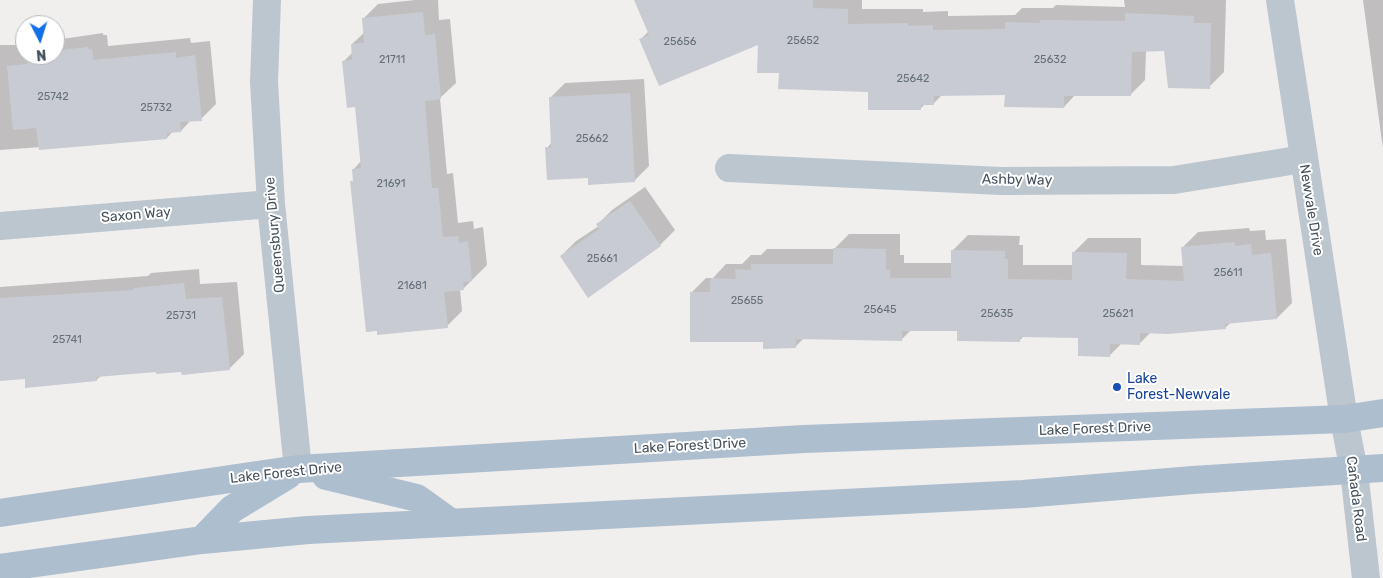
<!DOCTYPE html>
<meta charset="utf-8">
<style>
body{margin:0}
#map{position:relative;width:1383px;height:578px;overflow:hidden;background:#f1eeee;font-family:Rubik,sans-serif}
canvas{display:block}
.north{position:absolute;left:15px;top:15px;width:50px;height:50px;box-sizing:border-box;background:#fff;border:1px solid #b5babe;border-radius:50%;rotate:175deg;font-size:14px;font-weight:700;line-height:20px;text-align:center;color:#46525d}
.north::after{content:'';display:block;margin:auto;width:18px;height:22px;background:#136fe6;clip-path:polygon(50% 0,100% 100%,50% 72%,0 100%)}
</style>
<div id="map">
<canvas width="1383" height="578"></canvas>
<div class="north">N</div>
</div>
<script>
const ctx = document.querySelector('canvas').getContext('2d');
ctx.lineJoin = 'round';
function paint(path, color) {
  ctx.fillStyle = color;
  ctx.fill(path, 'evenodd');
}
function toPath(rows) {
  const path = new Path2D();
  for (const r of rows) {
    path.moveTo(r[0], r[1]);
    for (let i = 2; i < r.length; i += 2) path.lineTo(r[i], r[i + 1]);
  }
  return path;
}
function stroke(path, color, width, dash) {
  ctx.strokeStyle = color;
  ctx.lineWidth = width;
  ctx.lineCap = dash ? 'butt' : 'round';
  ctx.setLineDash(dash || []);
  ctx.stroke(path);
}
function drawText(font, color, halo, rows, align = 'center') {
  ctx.font = font + ' Rubik,sans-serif';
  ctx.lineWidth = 4;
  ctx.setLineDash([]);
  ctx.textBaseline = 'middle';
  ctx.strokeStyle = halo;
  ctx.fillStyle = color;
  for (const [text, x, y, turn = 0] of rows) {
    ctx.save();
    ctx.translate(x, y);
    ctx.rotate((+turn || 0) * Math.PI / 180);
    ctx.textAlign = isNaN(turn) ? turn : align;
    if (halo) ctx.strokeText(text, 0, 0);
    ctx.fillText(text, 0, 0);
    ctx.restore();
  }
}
paint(toPath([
 [415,0,438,0,439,20,450,19,456,83,440,98,447,174,453,173,458,223,473,221,474,229,483,227,487,265,463,289,460,289,462,311,447,326,352,182,354,179,353,170,361,161,356,106,344,61,353,52,352,44,365,32,363,19,378,4],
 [637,0,862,0,862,9,923,9,923,12,948,11,948,16,1015,15,1022,8,1053,8,1056,5,1125,7,1124,0,1226,0,1224,72,1209,87,1165,49,1146,50,1145,80,1130,95,1076,94,1064,107,1006,94,942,95,934,103,925,104,920,109,869,90,780,72,759,43,641,39,649,31],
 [1363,0,1383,0,1383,148,1382,142],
 [103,33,103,35,107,35,108,46,190,38,191,43,210,41,216,104,201,119,191,120,181,131,173,131,167,138,0,150,0,45,25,45,25,55,55,55,55,40],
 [644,79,649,166,634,181,589,176,547,148,552,142,550,98,565,83],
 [645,187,675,230,660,245,561,256,576,241,599,226,597,225,612,210],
 [1249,228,1250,231,1265,230,1266,240,1286,239,1292,303,1277,318,1231,322,1225,328,1151,332,1140,343,1122,343,1109,356,1079,337,1024,336,1020,340,958,330,912,329,901,340,804,338,795,347,765,341,691,293,706,278,713,278,726,264,742,264,751,255,761,255,767,249,834,249,849,234,900,234,900,255,904,255,904,263,952,263,953,250,968,235,1020,236,1019,245,1023,245,1023,265,1073,265,1073,253,1088,238,1141,238,1141,265,1184,266,1183,247,1198,232],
 [199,269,200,284,237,282,244,354,229,369,157,371,101,376,96,380,26,378,0,380,0,287,148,276,151,273]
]), '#0003');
paint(toPath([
 [634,0,813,0,813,8,848,9,848,24,908,23,908,26,933,25,933,30,1005,29,1005,22,1040,23,1040,20,1125,21,1125,13,1194,16,1194,23,1211,23,1210,89,1168,88,1164,51,1132,52,1131,96,1064,96,1064,108,1004,107,1005,95,934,96,934,105,921,105,921,110,868,110,868,92,778,89,779,73,757,73,758,45,659,86,639,39,649,35],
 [423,12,425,35,435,34,441,99,425,101,432,188,438,188,443,237,458,236,459,243,468,241,472,281,463,282,464,290,444,292,448,328,377,335,377,331,366,332,350,181,353,181,352,169,361,168,355,107,347,108,342,61,352,60,351,44,364,43,362,18],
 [88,47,89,50,92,49,93,60,176,52,176,58,195,55,202,121,180,122,181,132,167,133,167,139,39,150,36,128,13,130,7,66,28,64,27,56,55,55,62,53,62,50],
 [630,93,635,182,588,185,588,178,547,180,545,147,551,148,549,97],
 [630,201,661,246,588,298,560,256,599,229,596,224],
 [1235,242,1235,246,1251,244,1252,255,1271,253,1277,319,1225,324,1226,329,1168,334,1140,333,1140,345,1110,344,1110,357,1078,356,1078,338,1020,337,1020,342,957,341,957,331,902,331,902,341,796,339,796,348,763,349,763,342,690,342,690,292,710,292,710,278,736,279,735,269,751,270,751,264,833,264,833,248,886,249,886,270,890,270,890,278,951,278,951,250,1005,251,1005,259,1008,259,1008,279,1072,280,1072,252,1127,253,1126,279,1184,281,1181,247],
 [184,283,186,299,222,297,230,370,182,375,181,372,156,374,156,372,96,377,97,381,25,388,25,379,0,381,0,298,134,290,134,288]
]), '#c8cbd1');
stroke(toPath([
 [267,0,264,82,271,204,298,469],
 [729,168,1001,181,1174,180,1303,159],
 [0,226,271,204],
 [1344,419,1354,471]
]), '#bcc6ce', 28);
stroke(toPath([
 [1280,0,1344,419],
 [1354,471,1366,578]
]), '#bcc6ce', 28);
stroke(toPath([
 [326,476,417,498,449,521],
 [0,513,298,469,804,439,1344,419,1383,413],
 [202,540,232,509,288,475],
 [0,568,202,540,308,530,1023,494,1193,480,1383,468]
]), '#adbece', 28);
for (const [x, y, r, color] of [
 [1117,387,5,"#1a4fb4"]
]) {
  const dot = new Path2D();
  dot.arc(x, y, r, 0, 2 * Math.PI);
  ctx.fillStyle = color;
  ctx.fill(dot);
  stroke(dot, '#fff', 2);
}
drawText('11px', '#66707a', null, [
 ["25652",803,41],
 ["25656",680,42],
 ["21711",392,60],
 ["25632",1050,60],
 ["25642",913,79],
 ["25742",53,97],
 ["25732",156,108],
 ["25662",592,139],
 ["21691",391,184],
 ["25661",602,259],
 ["25611",1228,273],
 ["21681",412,286],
 ["25655",747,301],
 ["25645",880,310],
 ["25635",997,314],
 ["25621",1118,314],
 ["25731",181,316],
 ["25741",67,340]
]);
drawText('14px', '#46525d', '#fff', [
 ["Ashby Way",1017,180,1],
 ["Newvale Drive",1311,210,81],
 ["Saxon Way",136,215,-5],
 ["Queensbury Drive",275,235,-95],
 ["Lake Forest Drive",1095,429,-2],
 ["Lake Forest Drive",690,446,-3],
 ["Lake Forest Drive",286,473,-6],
 ["Cañada Road",1356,499,83]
]);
drawText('14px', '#164399', '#fff', [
 ["Lake",1127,379],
 ["Forest-Newvale",1127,395]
], 'left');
</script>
